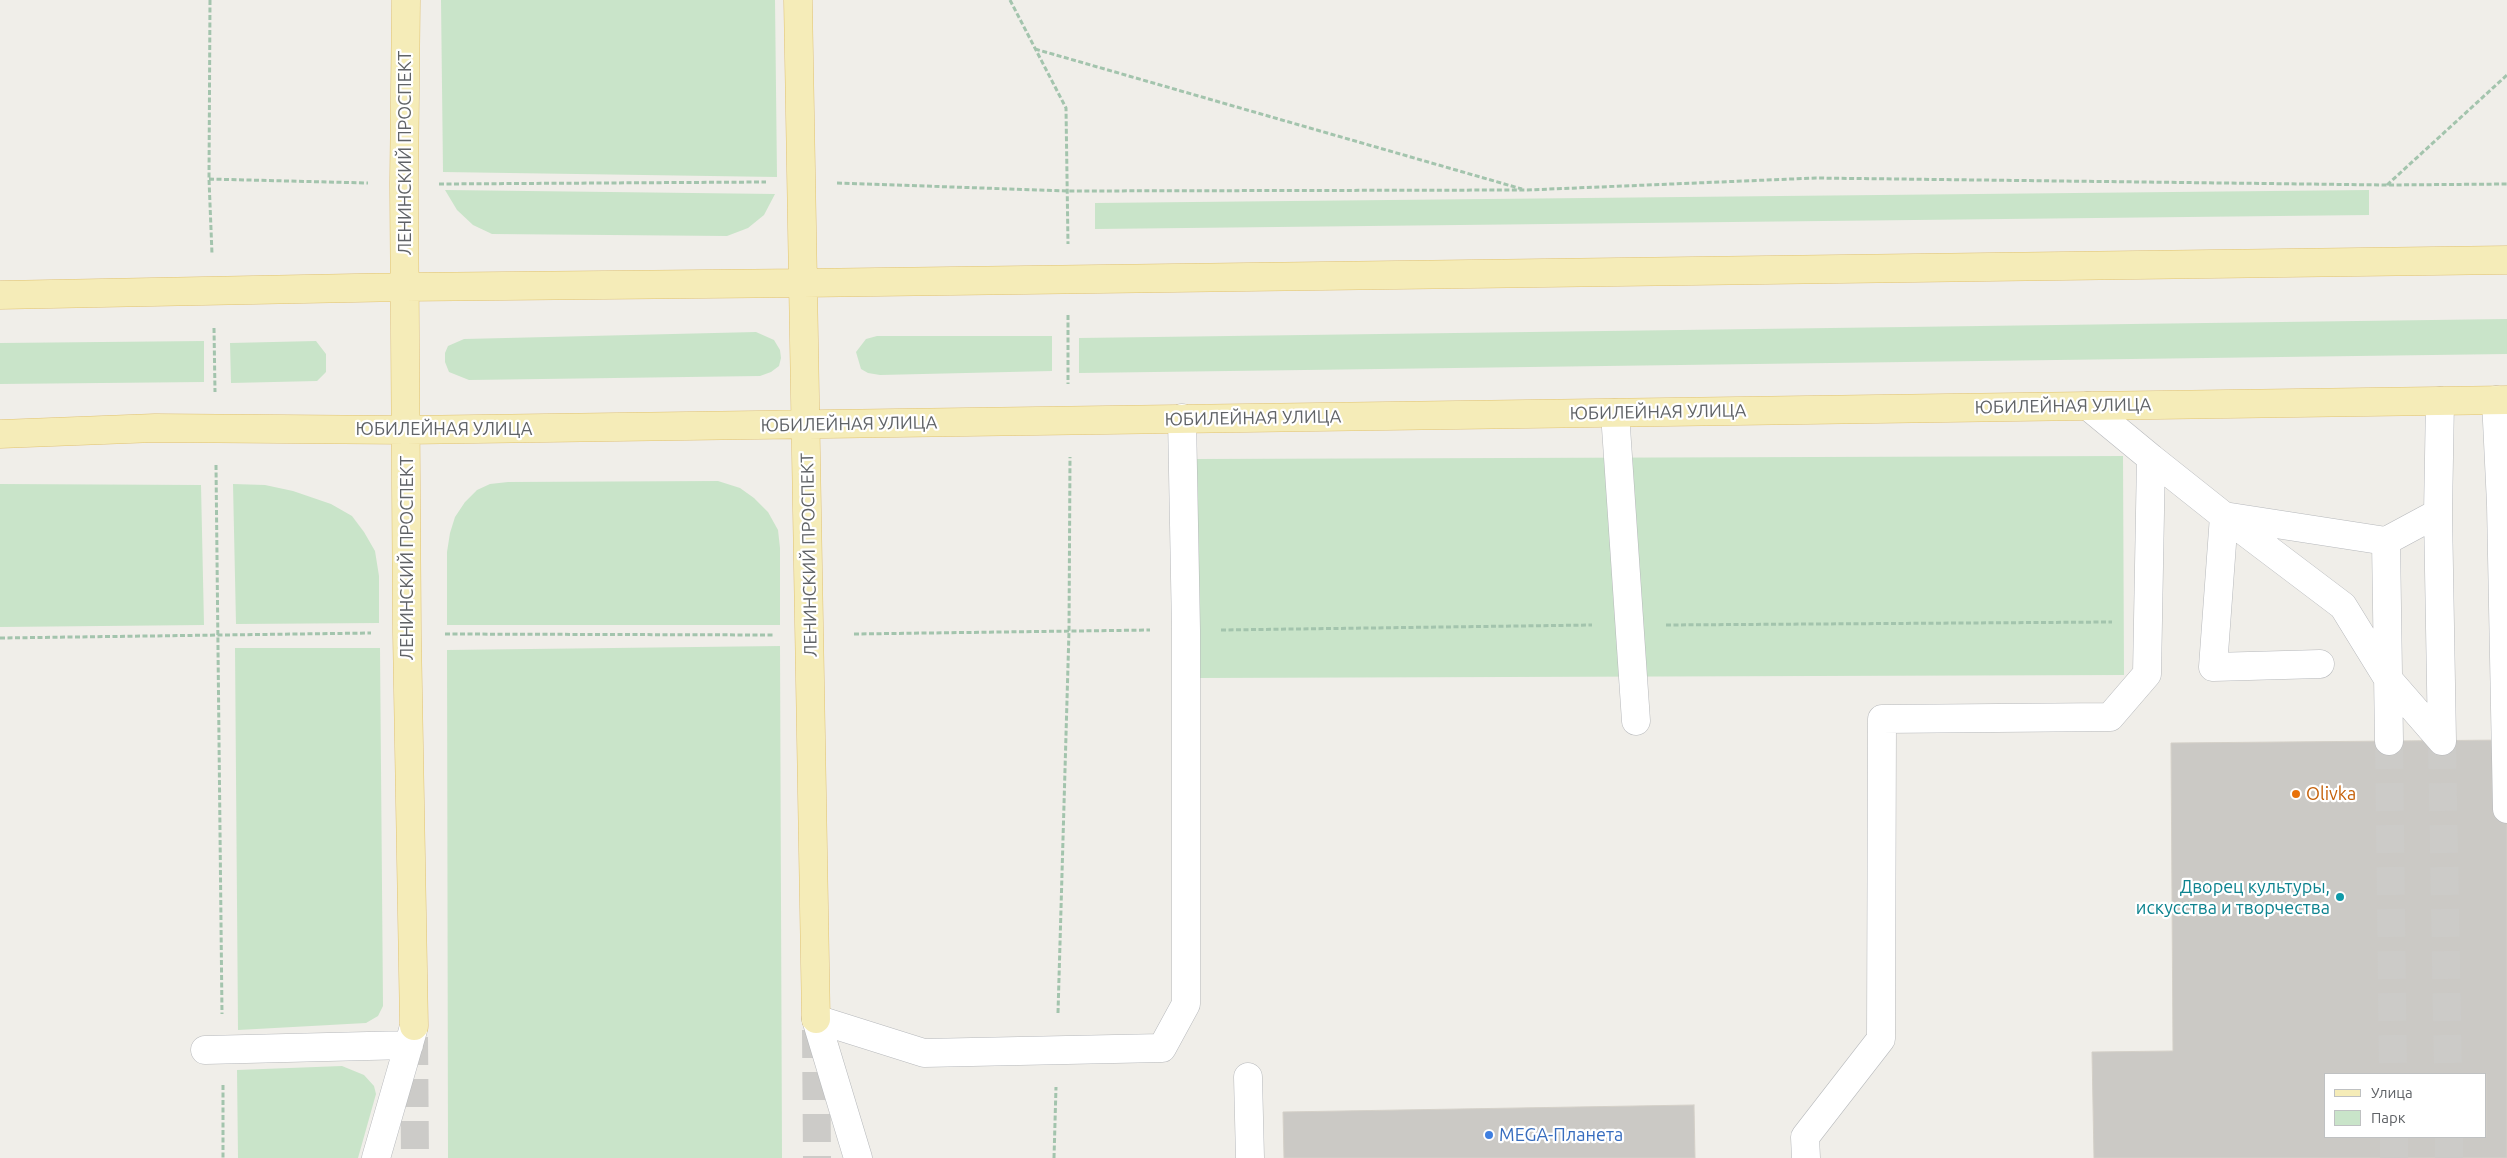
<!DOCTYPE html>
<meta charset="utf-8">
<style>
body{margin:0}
#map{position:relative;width:2507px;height:1158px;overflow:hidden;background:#f0eee9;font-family:Ubuntu,sans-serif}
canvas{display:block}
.legend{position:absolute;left:2324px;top:1073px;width:162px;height:65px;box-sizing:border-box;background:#fff;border:1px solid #bfc1c2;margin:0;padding:6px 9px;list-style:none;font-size:15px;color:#606367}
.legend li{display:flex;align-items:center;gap:10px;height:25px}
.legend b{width:25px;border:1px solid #bfc1c2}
</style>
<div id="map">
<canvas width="2507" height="1158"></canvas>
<ul class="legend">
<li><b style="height:6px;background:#f5ecb8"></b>Улица</li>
<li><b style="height:14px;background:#c9e4c9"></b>Парк</li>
</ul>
</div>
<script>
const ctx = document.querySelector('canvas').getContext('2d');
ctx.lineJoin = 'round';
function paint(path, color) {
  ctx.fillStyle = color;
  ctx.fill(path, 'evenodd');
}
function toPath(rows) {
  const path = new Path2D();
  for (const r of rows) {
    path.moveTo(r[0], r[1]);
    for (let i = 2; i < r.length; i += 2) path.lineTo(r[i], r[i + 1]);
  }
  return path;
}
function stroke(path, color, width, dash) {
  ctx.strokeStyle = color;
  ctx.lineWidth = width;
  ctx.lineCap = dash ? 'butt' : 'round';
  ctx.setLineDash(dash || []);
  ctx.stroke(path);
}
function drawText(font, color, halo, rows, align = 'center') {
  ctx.font = font + ' Ubuntu,sans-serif';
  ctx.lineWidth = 4.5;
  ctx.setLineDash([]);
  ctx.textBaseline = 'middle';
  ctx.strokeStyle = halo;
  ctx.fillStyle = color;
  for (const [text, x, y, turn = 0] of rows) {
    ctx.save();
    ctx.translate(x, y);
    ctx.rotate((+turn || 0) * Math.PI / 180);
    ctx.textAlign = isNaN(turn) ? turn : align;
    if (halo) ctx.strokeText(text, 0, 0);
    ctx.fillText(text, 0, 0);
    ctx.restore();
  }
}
paint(toPath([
 [441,0,775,0,777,177,443,172],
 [445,190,775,194,764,215,748,228,727,236,492,234,473,225,457,210],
 [2369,190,2369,215,1095,229,1095,203],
 [2507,319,2507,354,1079,373,1079,338],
 [756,332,774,340,780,350,781,358,779,366,771,372,760,376,469,380,449,372,445,362,445,353,448,346,464,339],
 [877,336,1052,336,1052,371,880,375,868,373,861,369,856,352,866,339],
 [204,341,204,382,0,384,0,343],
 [316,341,326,354,326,372,317,381,231,383,230,343],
 [2123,456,2124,675,1197,678,1197,459],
 [718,481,740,488,754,498,768,512,778,530,780,548,780,625,447,625,447,552,450,533,455,517,465,502,477,490,490,484,508,482],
 [0,484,201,485,204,625,0,627],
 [233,484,265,485,293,491,331,504,352,516,364,532,375,551,379,576,379,623,236,624],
 [780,646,782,1158,448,1158,447,650],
 [235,648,380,648,383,1006,378,1016,366,1023,238,1030],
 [342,1066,364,1075,374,1086,376,1094,358,1158,238,1158,237,1070]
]), '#c9e4c9');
const building = toPath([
 [2507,740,2507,1158,2094,1158,2092,1052,2173,1051,2171,743,2507,740],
 [2326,1074,2486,1074,2486,1137,2326,1137,2326,1074],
 [1694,1105,1695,1158,1284,1158,1283,1112,1694,1105]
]);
paint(building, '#cbc9c5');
stroke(building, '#d4d0c8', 1);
stroke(toPath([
 [2389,741,2393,1074],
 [2442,741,2448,1074],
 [2394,1137,2394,1158],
 [2449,1137,2449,1158]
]), '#cccbc8', 28, [28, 14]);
stroke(toPath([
 [816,1030,817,1158],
 [414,1037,415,1158]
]), '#cccbc8', 28, [28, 14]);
const minor = toPath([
 [2496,400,2501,504,2507,809],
 [2440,401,2438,513,2442,741],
 [1615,413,1636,721],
 [2151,458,2224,516,2386,541,2438,513],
 [2224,516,2343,606,2388,679,2442,741],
 [2224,516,2213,667,2320,664],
 [2386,541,2389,741],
 [816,1019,924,1053,1162,1048,1186,1004,1186,630,1182,418],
 [816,1019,858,1158],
 [205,1050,409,1045],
 [1248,1077,1250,1158],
 [376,1158,413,1030],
 [1806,1158,1805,1137,1881,1039,1882,719,2110,717,2147,674,2151,458,2088,406]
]);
const major = toPath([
 [406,0,404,184,407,634,414,1026],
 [798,0,816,1019],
 [0,295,405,287,803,283,2507,260],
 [0,434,155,428,406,430,2507,400]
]);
stroke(minor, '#b6b8bb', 29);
stroke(major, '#e0c272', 29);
stroke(toPath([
 [210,0,209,179,212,254],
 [1010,0,1066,108,1068,244],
 [1035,49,1522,189],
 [209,179,368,183],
 [837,183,1068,191,1527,190,1816,178,2387,185,2507,184],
 [439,184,766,182],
 [2387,185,2507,75],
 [1068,315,1068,384],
 [214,328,215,392],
 [216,465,222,1014],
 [1666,625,2112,622],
 [1221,630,1592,625],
 [445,634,773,635],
 [854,634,1150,630],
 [0,638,371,633],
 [1058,1013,1069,631,1070,457],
 [223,1085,223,1158],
 [1054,1158,1056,1087]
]), '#a3c4ad', 3, [5, 2.5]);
stroke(minor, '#fff', 28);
stroke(major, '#f5ecb8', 28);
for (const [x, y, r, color] of [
 [2296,794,5,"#e8710a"],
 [2340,897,5,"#0f9aa8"],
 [1489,1135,5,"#3f7fe0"]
]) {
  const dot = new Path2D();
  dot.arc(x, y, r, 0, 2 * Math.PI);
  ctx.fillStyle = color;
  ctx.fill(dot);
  stroke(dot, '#fff', 2);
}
drawText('18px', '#606367', '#fff', [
 ["ЛЕНИНСКИЙ ПРОСПЕКТ",405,153,-90],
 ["ЮБИЛЕЙНАЯ УЛИЦА",2063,406,-1],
 ["ЮБИЛЕЙНАЯ УЛИЦА",1658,412,-1],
 ["ЮБИЛЕЙНАЯ УЛИЦА",1253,418,-1],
 ["ЮБИЛЕЙНАЯ УЛИЦА",849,424,-1],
 ["ЮБИЛЕЙНАЯ УЛИЦА",444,429],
 ["ЛЕНИНСКИЙ ПРОСПЕКТ",809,555,-91],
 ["ЛЕНИНСКИЙ ПРОСПЕКТ",407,558,-90]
]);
drawText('18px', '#c56008', '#fff', [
 ["Olivka",2306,794]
], 'left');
drawText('18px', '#0d838f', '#fff', [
 ["Дворец культуры,",2330,887],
 ["искусства и творчества",2330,908]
], 'right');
drawText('18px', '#366cbe', '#fff', [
 ["MEGA-Планета",1499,1135]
], 'left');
</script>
